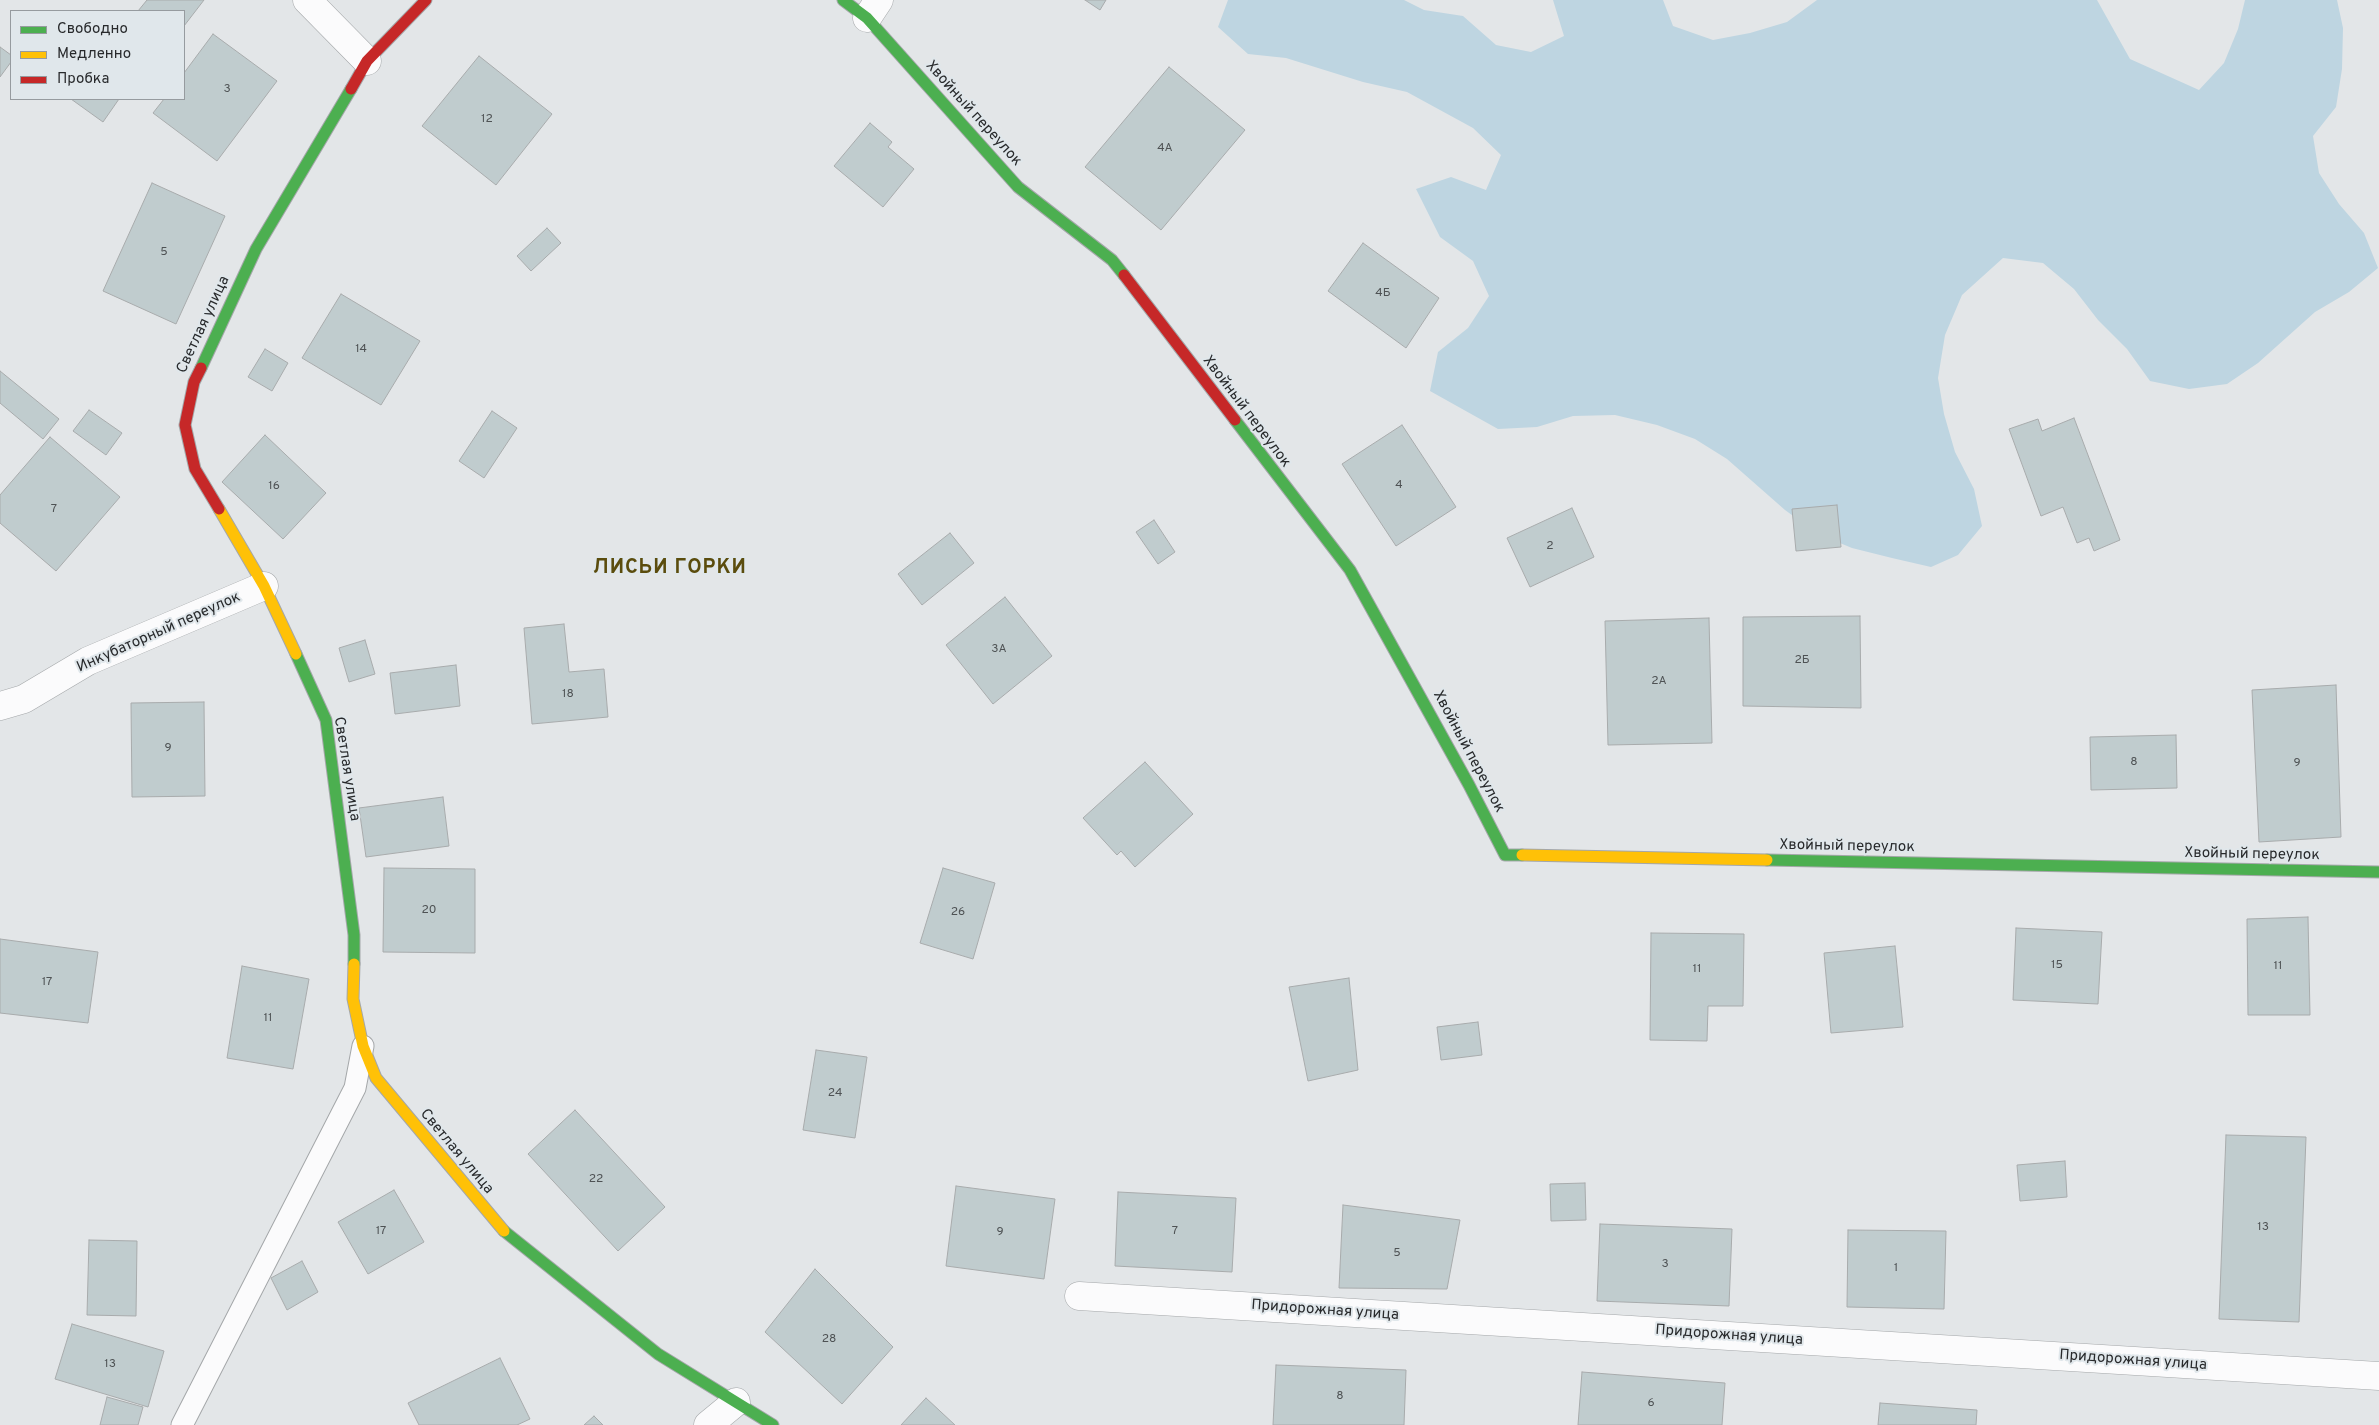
<!DOCTYPE html>
<meta charset="utf-8">
<style>
body{margin:0}
#map{position:relative;width:2379px;height:1425px;overflow:hidden;background:#e3e6e8;font-family:Overpass,sans-serif}
canvas{display:block}
.legend{position:absolute;left:10px;top:10px;width:175px;height:90px;box-sizing:border-box;background:#e0e7eb;border:1px solid #969b9f;margin:0;padding:6px 9px;list-style:none;font-size:15px;color:#282a2c}
.legend li{display:flex;align-items:center;gap:10px;height:25px}
.legend b{width:25px;border:1px solid #969b9f}
</style>
<div id="map">
<canvas width="2379" height="1425"></canvas>
<ul class="legend">
<li><b style="height:6px;background:#4caf50"></b>Свободно</li>
<li><b style="height:6px;background:#ffc107"></b>Медленно</li>
<li><b style="height:6px;background:#c62828"></b>Пробка</li>
</ul>
</div>
<script>
const ctx = document.querySelector('canvas').getContext('2d');
ctx.lineJoin = 'round';
function paint(path, color) {
  ctx.fillStyle = color;
  ctx.fill(path, 'evenodd');
}
function toPath(rows) {
  const path = new Path2D();
  for (const r of rows) {
    path.moveTo(r[0], r[1]);
    for (let i = 2; i < r.length; i += 2) path.lineTo(r[i], r[i + 1]);
  }
  return path;
}
function stroke(path, color, width, dash) {
  ctx.strokeStyle = color;
  ctx.lineWidth = width;
  ctx.lineCap = dash ? 'butt' : 'round';
  ctx.setLineDash(dash || []);
  ctx.stroke(path);
}
function drawText(font, color, halo, rows, align = 'center') {
  ctx.font = font + ' Overpass,sans-serif';
  ctx.lineWidth = 4;
  ctx.setLineDash([]);
  ctx.textBaseline = 'middle';
  ctx.strokeStyle = halo;
  ctx.fillStyle = color;
  for (const [text, x, y, turn = 0] of rows) {
    ctx.save();
    ctx.translate(x, y);
    ctx.rotate((+turn || 0) * Math.PI / 180);
    ctx.textAlign = isNaN(turn) ? turn : align;
    if (halo) ctx.strokeText(text, 0, 0);
    ctx.fillText(text, 0, 0);
    ctx.restore();
  }
}
paint(toPath([
 [1228,0,1404,0,1424,10,1463,16,1496,45,1531,52,1564,36,1553,0,1663,0,1673,26,1713,40,1750,33,1787,22,1817,0,2097,0,2130,59,2199,90,2224,63,2238,29,2245,0,2337,0,2343,28,2342,69,2336,107,2313,136,2319,173,2339,204,2364,233,2378,268,2349,292,2315,312,2258,363,2227,384,2189,389,2150,381,2127,349,2098,320,2074,289,2043,263,2003,258,1962,295,1945,335,1938,378,1944,414,1955,452,1974,489,1982,526,1958,555,1931,567,1892,558,1852,548,1818,534,1785,510,1727,459,1695,439,1657,425,1615,415,1573,416,1537,427,1498,429,1430,391,1438,352,1468,328,1489,296,1473,261,1440,237,1416,189,1451,177,1486,190,1501,155,1473,128,1407,92,1363,82,1286,58,1248,54,1218,27]
]), '#bed5e1');
const building = toPath([
 [147,0,204,0,184,26,184,11,138,11,147,0],
 [1085,0,1106,0,1100,10,1085,0],
 [213,34,277,81,217,161,153,113,164,99,184,99,184,73,213,34],
 [0,47,11,55,11,62,0,77,0,47],
 [479,56,552,114,496,185,422,126,479,56],
 [1169,67,1245,130,1161,230,1085,167,1169,67],
 [71,99,119,99,103,122,71,99],
 [870,123,892,142,888,147,914,169,883,207,834,166,870,123],
 [152,183,225,216,176,324,103,291,152,183],
 [547,228,561,243,531,271,517,256,547,228],
 [1363,243,1439,298,1406,348,1328,291,1363,243],
 [341,294,420,341,381,405,302,358,341,294],
 [265,349,288,363,272,391,248,377,265,349],
 [0,371,59,419,43,439,0,403,0,371],
 [89,410,122,433,106,455,73,431,89,410],
 [492,411,517,428,484,478,459,461,492,411],
 [2074,418,2120,540,2094,551,2089,538,2077,543,2063,507,2041,516,2009,429,2038,419,2042,431,2074,418],
 [1402,425,1456,507,1396,546,1342,464,1402,425],
 [265,435,326,493,283,539,222,482,265,435],
 [50,437,120,497,56,571,0,523,0,495,50,437],
 [1837,505,1841,547,1796,551,1792,509,1837,505],
 [1572,508,1594,557,1530,587,1507,538,1572,508],
 [1154,520,1175,552,1158,564,1136,532,1154,520],
 [950,533,974,563,922,605,898,574,950,533],
 [1005,597,1052,656,993,704,946,645,1005,597],
 [1860,616,1861,708,1743,706,1743,617,1860,616],
 [1709,618,1712,743,1608,745,1605,621,1709,618],
 [564,624,569,672,604,669,608,717,532,724,524,628,564,624],
 [365,640,375,674,349,682,339,648,365,640],
 [456,665,460,706,395,714,390,673,456,665],
 [2336,685,2341,837,2259,842,2252,690,2336,685],
 [204,702,205,796,132,797,131,703,204,702],
 [2176,735,2177,788,2091,790,2090,737,2176,735],
 [1145,762,1193,814,1135,867,1121,851,1117,855,1083,818,1145,762],
 [443,797,449,846,366,857,359,808,443,797],
 [384,868,475,869,475,953,383,952,384,868],
 [943,868,995,883,973,959,920,943,943,868],
 [2308,917,2310,1015,2248,1015,2247,919,2308,917],
 [2016,928,2102,932,2098,1004,2013,1000,2016,928],
 [1651,933,1744,934,1743,1006,1708,1006,1707,1041,1650,1040,1651,933],
 [0,939,98,952,88,1023,0,1013,0,939],
 [1895,946,1903,1027,1831,1033,1824,953,1895,946],
 [242,966,309,979,293,1069,227,1058,242,966],
 [1349,978,1358,1070,1308,1081,1289,987,1349,978],
 [1478,1022,1482,1055,1441,1060,1437,1027,1478,1022],
 [816,1050,867,1057,855,1138,803,1130,816,1050],
 [575,1110,665,1207,618,1251,528,1154,575,1110],
 [2226,1135,2306,1137,2299,1322,2219,1319,2226,1135],
 [2065,1161,2067,1197,2020,1201,2017,1165,2065,1161],
 [1585,1183,1586,1220,1551,1221,1550,1184,1585,1183],
 [956,1186,1055,1199,1044,1279,946,1266,956,1186],
 [394,1190,424,1242,368,1274,338,1222,394,1190],
 [1118,1192,1236,1198,1232,1272,1115,1266,1118,1192],
 [1343,1205,1460,1220,1447,1289,1339,1288,1343,1205],
 [1600,1224,1732,1229,1729,1306,1597,1301,1600,1224],
 [1848,1230,1946,1231,1944,1309,1847,1307,1848,1230],
 [89,1240,137,1241,136,1316,87,1315,89,1240],
 [302,1261,318,1292,287,1310,271,1278,302,1261],
 [815,1269,893,1347,842,1404,765,1332,815,1269],
 [72,1324,164,1351,148,1407,55,1379,72,1324],
 [500,1358,530,1419,517,1425,419,1425,408,1403,500,1358],
 [1276,1365,1406,1370,1404,1425,1273,1425,1276,1365],
 [1582,1372,1725,1383,1722,1425,1578,1425,1582,1372],
 [107,1397,143,1407,138,1425,100,1425,107,1397],
 [926,1398,955,1425,901,1425,926,1398],
 [1880,1403,1977,1410,1976,1425,1878,1425,1880,1403],
 [594,1416,603,1425,584,1425,594,1416]
]);
paint(building, '#c0ccce');
stroke(building, '#a8abac', 1);
const lane = toPath([
 [182,1425,355,1088,363,1046]
]);
const street = toPath([
 [307,0,367,61],
 [867,18,879,0],
 [0,706,24,699,88,661,264,586],
 [1079,1296,2379,1376],
 [708,1425,736,1402]
]);
const fast = toPath([
 [843,0,867,18,1018,187,1112,260,1124,275],
 [201,368,256,249,351,89],
 [1235,420,1350,570,1469,785,1505,855,1522,855],
 [296,654,326,720,354,935,354,964],
 [1767,860,2379,872],
 [504,1231,658,1354,773,1425]
]);
const slow = toPath([
 [219,509,264,586,296,654],
 [1522,855,1767,860],
 [354,964,353,999,363,1046,376,1078,504,1231]
]);
const jam = toPath([
 [351,89,367,61,426,0],
 [1124,275,1235,420],
 [201,368,194,382,185,425,195,469,219,509]
]);
stroke(lane, '#a4a7a9', 23);
stroke(street, '#a4a7a9', 29);
stroke(fast, '#a4a7a9', 13);
stroke(slow, '#a4a7a9', 13);
stroke(jam, '#a4a7a9', 13);
stroke(lane, '#fbfbfc', 21);
stroke(street, '#fbfbfc', 28);
stroke(fast, '#4caf50', 11);
stroke(slow, '#ffc107', 11);
stroke(jam, '#c62828', 11);
drawText('12px', '#4e5254', null, [
 ["3",227,90],
 ["12",487,120],
 ["4А",1165,149],
 ["5",164,253],
 ["4Б",1383,294],
 ["14",361,350],
 ["4",1399,486],
 ["16",274,487],
 ["7",54,510],
 ["2",1550,547],
 ["3А",999,650],
 ["2Б",1802,661],
 ["2А",1659,682],
 ["18",568,695],
 ["9",168,749],
 ["8",2134,763],
 ["9",2297,764],
 ["20",429,911],
 ["26",958,913],
 ["15",2057,966],
 ["11",2278,967],
 ["11",1697,970],
 ["17",47,983],
 ["11",268,1019],
 ["24",835,1094],
 ["22",596,1180],
 ["13",2263,1228],
 ["17",381,1232],
 ["7",1175,1232],
 ["9",1000,1233],
 ["5",1397,1254],
 ["3",1665,1265],
 ["1",1896,1269],
 ["28",829,1340],
 ["13",110,1365],
 ["8",1340,1397],
 ["6",1651,1404]
]);
drawText('15px', '#282a2c', '#e0e7eb', [
 ["Хвойный переулок",973,114,48],
 ["Светлая улица",204,325,-65],
 ["Хвойный переулок",1246,412,53],
 ["Инкубаторный переулок",159,633,-24],
 ["Хвойный переулок",1468,752,62],
 ["Светлая улица",346,769,81],
 ["Хвойный переулок",1847,847,1],
 ["Хвойный переулок",2252,855,1],
 ["Светлая улица",456,1152,50],
 ["Придорожная улица",1325,1311,4],
 ["Придорожная улица",1729,1336,4],
 ["Придорожная улица",2133,1361,4]
]);
ctx.letterSpacing = '1px';
drawText('bold 20px', '#5b4c0d', '#e0e7eb', [
 ["ЛИСЬИ ГОРКИ",670,569]
]);
ctx.letterSpacing = '0px';
</script>
